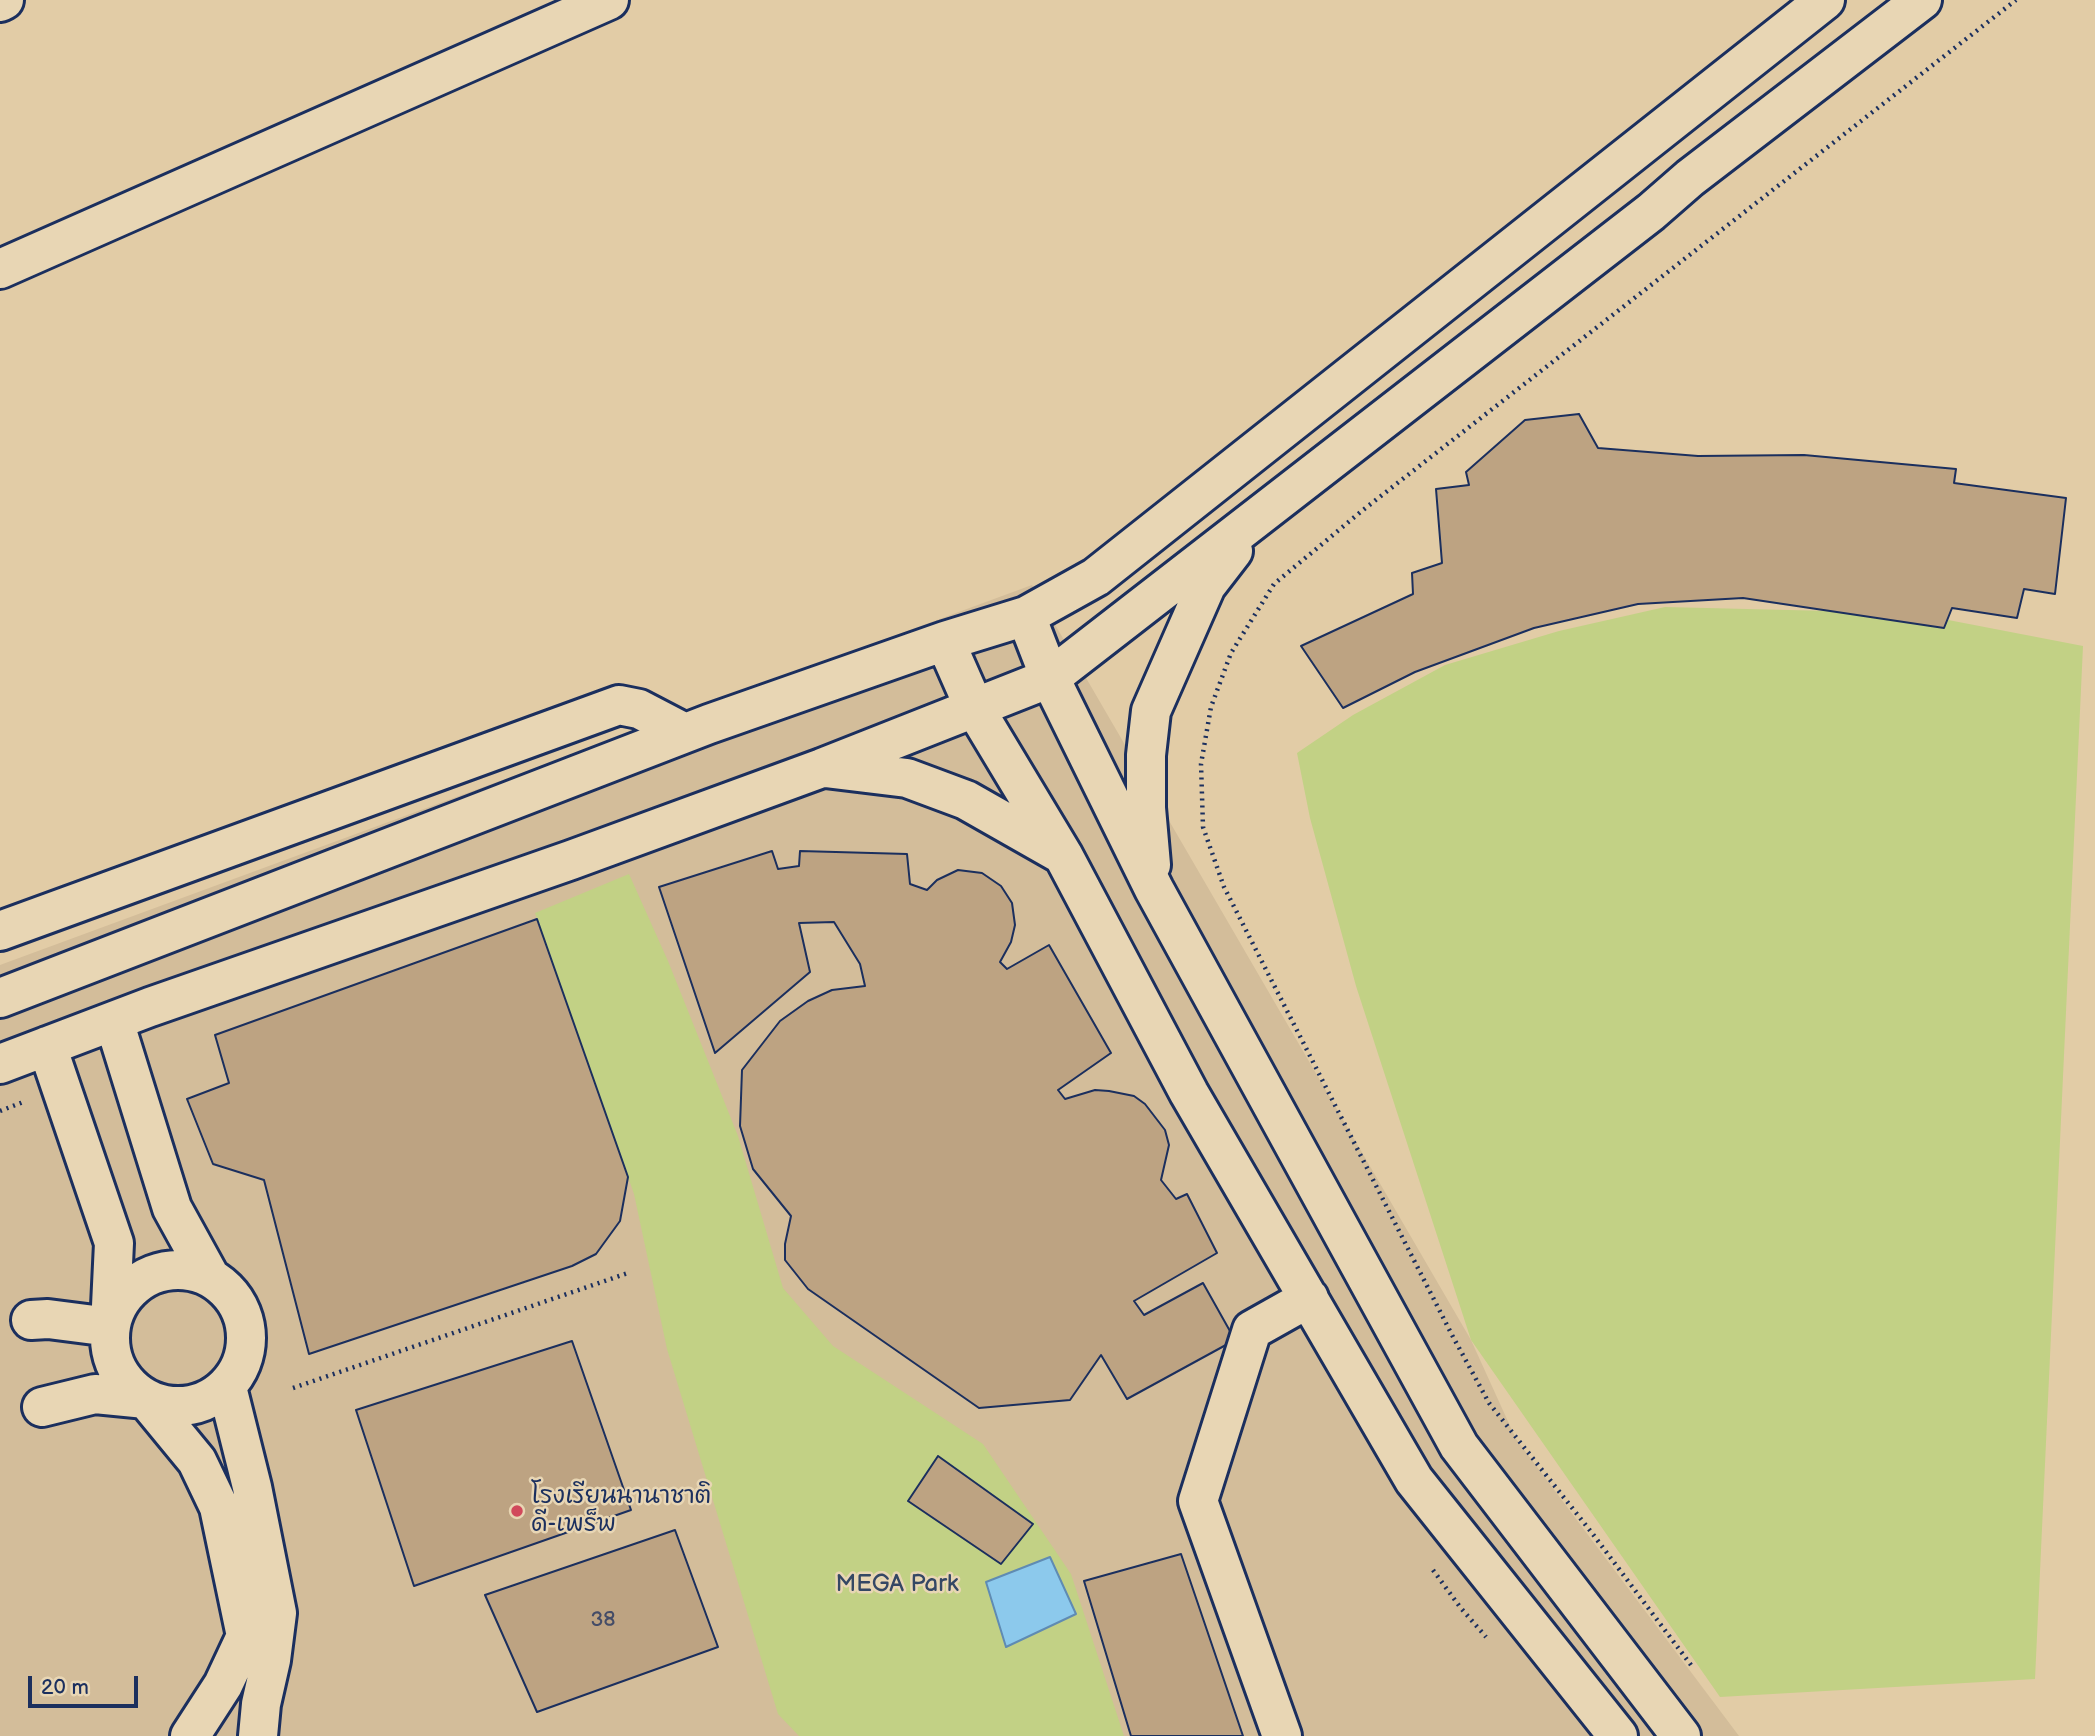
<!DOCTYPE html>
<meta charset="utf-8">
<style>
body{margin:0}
#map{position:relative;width:2095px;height:1736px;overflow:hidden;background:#e2cca6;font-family:"Balsamiq Sans",sans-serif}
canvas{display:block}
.scale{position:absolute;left:28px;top:1676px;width:110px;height:32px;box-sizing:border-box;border:4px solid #1b2f5e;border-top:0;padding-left:9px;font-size:21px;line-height:24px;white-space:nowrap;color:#1b2f5e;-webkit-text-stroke:5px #e8d6b4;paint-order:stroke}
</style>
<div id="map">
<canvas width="2095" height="1736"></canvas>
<div class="scale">20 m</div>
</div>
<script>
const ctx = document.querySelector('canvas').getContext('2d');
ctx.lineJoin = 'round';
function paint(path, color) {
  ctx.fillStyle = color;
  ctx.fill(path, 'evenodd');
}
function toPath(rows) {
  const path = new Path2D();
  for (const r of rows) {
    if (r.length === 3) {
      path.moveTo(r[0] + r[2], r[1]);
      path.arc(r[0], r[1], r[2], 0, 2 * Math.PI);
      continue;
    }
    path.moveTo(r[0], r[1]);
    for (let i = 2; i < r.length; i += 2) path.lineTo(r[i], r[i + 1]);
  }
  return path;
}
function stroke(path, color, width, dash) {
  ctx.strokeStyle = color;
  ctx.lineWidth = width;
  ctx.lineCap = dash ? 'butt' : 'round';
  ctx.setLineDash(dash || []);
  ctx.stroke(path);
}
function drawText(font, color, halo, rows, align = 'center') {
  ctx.font = font + ' "Balsamiq Sans","Playpen Sans Thai",sans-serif';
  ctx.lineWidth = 5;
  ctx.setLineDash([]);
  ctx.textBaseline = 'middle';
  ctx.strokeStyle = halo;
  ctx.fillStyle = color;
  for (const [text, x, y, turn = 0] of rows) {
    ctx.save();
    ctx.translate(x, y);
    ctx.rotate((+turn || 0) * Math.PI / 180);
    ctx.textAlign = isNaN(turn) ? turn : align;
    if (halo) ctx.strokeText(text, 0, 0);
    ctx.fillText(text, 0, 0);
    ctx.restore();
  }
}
paint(toPath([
 [1032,585,1471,1340,1516,1439,1739,1736,0,1736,0,965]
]), '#d3bd9a');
paint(toPath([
 [1665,607,1912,613,2083,646,2035,1679,1720,1697,1471,1340,1356,986,1310,818,1297,753,1353,715,1445,665,1559,631],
 [629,874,668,961,738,1136,783,1288,833,1346,983,1444,1071,1574,1124,1736,799,1736,778,1714,667,1349,634,1194,535,913]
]), '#c2d185');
const water = toPath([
 [1050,1557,1076,1614,1006,1647,986,1582,1050,1557]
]);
paint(water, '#8cc9ec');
stroke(water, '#5f8bb3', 2);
const building = toPath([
 [1579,414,1598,448,1698,456,1804,455,1956,469,1954,483,2066,498,2055,594,2024,589,2017,618,1952,608,1944,628,1743,598,1638,604,1534,628,1415,672,1343,708,1301,646,1413,594,1412,573,1442,563,1436,489,1469,485,1466,472,1525,420,1579,414],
 [772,851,778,869,799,866,800,851,907,854,910,884,927,890,937,880,958,870,982,873,1001,886,1012,903,1015,925,1011,942,1000,962,1007,969,1049,945,1111,1053,1058,1090,1065,1099,1095,1090,1109,1091,1134,1096,1145,1104,1165,1130,1169,1145,1161,1180,1176,1199,1187,1194,1217,1253,1134,1301,1144,1315,1203,1283,1235,1340,1127,1399,1101,1355,1070,1400,979,1408,808,1289,785,1260,785,1244,791,1216,753,1169,740,1126,742,1070,780,1021,808,1001,832,990,865,986,860,964,834,922,799,923,810,972,715,1053,659,887,772,851],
 [537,919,628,1177,620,1221,596,1254,572,1266,309,1354,264,1180,213,1164,187,1099,229,1083,215,1035,537,919],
 [572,1341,631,1510,414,1586,356,1410,572,1341],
 [938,1456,1033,1524,1001,1564,908,1501,938,1456],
 [675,1530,718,1647,537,1712,485,1595,675,1530],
 [1181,1554,1243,1736,1131,1736,1084,1581,1181,1554]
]);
paint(building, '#bda382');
stroke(building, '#1b2f5e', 2);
const minor = toPath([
 [0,2,4,0],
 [0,269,609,0],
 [1026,616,1050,678,1154,889,1459,1446,1681,1736],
 [945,641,974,707,1063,855,1189,1093,1414,1480,1618,1736],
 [825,768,907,778,966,800,1061,854],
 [1151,865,1146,808,1146,755,1151,711,1206,586,1233,551],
 [0,931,619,705,639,709,685,733],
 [0,998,709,724,945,641,1026,616,1096,577,1825,0],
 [114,1021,172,1208,210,1277],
 [0,1064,150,1007,571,860,822,768,1050,678,1651,212,1690,178,1922,0],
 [178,1338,68],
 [31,1320,48,1319,110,1327,114,1243,47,1046],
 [227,1387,252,1487,277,1613,271,1660,261,1704,258,1736],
 [42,1407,95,1394,146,1399,197,1461,219,1507,246,1636,223,1685,190,1736],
 [1282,1736,1198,1501,1252,1330,1309,1298]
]);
stroke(minor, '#1b2f5e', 44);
stroke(toPath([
 [0,1111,26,1101],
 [293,1388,628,1273],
 [1433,1570,1460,1607,1486,1637],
 [1691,1665,1592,1533,1489,1403,1452,1335,1224,887,1203,827,1201,764,1211,707,1231,653,1274,584,1363,510,2016,0]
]), '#1b2f5e', 4.5, [2, 5]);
stroke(minor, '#e8d6b4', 38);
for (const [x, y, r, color] of [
 [517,1511,7,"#d1495b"]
]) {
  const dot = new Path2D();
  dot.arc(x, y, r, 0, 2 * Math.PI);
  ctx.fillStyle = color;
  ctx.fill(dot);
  stroke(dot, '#e8d6b4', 2.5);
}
drawText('21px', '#444c67', null, [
 ["38",603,1621]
]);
drawText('24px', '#1b2f5e', '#e8d6b4', [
 ["โรงเรียนนานาชาติ",531,1497],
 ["ดี-เพร็พ",531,1525]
], 'left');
drawText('24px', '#344764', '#e8d6b4', [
 ["MEGA Park",897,1585]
]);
</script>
